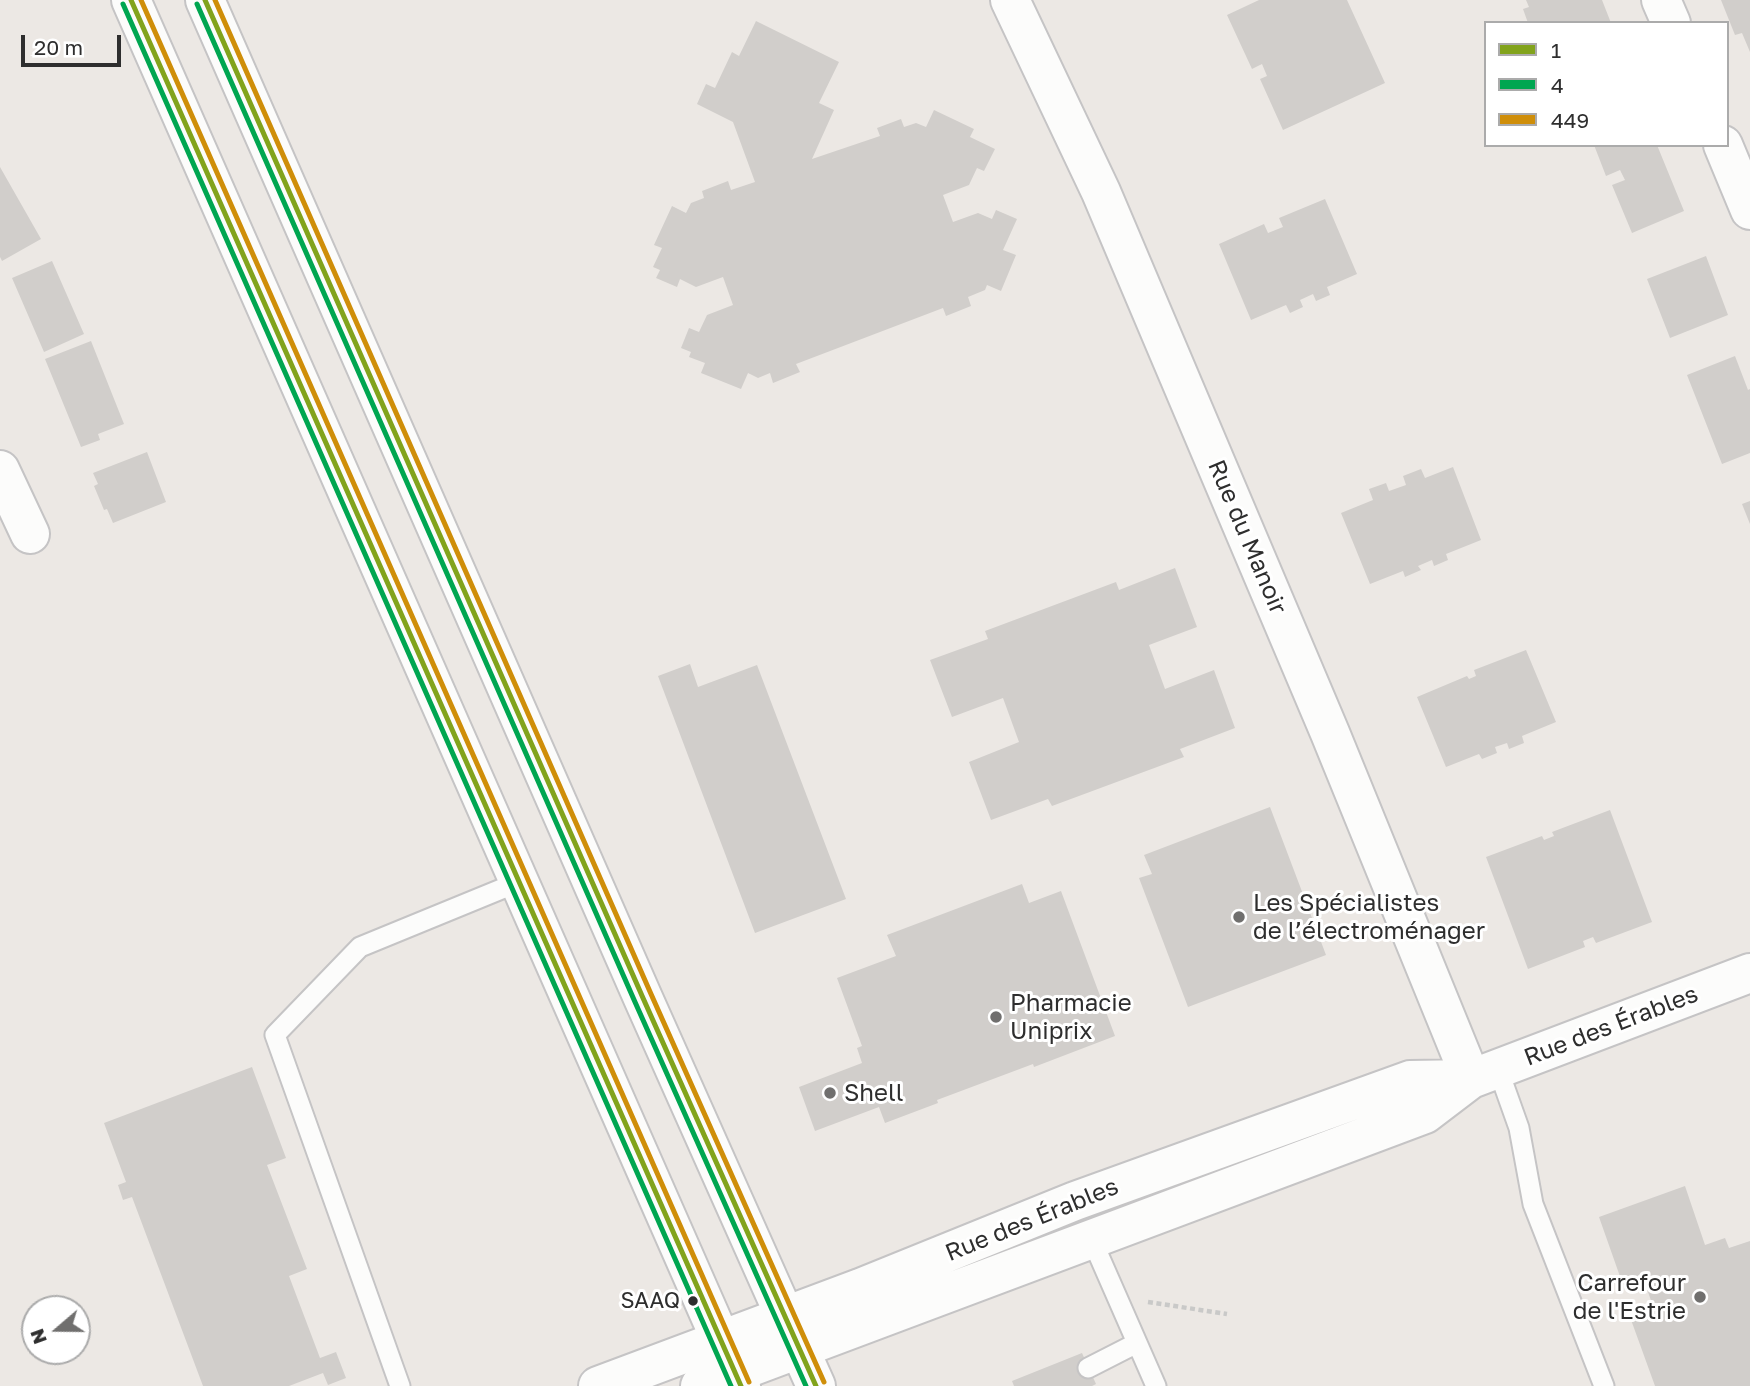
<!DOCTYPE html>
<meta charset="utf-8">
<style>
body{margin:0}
#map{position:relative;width:1750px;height:1386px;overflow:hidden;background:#ece8e4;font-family:"Golos Text",sans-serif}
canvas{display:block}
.legend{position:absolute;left:1484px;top:21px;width:245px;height:126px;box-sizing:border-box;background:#fff;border:2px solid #ababab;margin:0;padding:9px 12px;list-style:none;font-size:21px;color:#2e2e2e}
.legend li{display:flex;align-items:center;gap:14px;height:35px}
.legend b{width:35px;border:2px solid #ababab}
.north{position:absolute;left:21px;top:1295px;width:70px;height:70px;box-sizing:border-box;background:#fff;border:2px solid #ababab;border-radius:50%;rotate:250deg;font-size:19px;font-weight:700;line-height:28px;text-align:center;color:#2e2e2e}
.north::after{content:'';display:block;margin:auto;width:24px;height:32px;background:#706f6e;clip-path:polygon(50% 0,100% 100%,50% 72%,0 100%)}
.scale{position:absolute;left:21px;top:35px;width:100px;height:32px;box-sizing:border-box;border:4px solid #2e2e2e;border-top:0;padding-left:9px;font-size:21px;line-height:24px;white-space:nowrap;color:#2e2e2e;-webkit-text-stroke:5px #fff;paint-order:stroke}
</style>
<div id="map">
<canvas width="1750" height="1386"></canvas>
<ul class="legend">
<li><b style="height:9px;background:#82a31c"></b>1</li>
<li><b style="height:9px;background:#00a651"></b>4</li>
<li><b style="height:9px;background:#cf8e09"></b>449</li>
</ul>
<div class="north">N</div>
<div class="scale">20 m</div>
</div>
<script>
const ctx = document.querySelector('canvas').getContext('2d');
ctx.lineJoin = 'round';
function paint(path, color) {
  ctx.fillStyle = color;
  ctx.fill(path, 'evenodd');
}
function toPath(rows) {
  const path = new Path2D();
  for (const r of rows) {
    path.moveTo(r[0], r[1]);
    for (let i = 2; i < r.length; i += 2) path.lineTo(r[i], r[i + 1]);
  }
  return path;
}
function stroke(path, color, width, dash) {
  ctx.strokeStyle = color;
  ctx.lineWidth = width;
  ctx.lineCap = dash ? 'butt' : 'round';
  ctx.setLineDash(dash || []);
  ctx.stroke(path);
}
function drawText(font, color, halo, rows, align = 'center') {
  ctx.font = font + ' "Golos Text",sans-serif';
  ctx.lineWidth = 6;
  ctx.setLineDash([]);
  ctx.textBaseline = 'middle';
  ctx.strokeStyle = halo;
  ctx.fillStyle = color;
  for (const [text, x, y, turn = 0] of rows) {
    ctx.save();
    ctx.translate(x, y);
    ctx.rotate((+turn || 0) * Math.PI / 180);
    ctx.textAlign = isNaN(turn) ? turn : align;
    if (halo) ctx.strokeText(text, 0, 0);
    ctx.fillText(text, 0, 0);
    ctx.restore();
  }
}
paint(toPath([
 [1259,0,1347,0,1385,83,1283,130,1260,79,1267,76,1262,64,1252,69,1227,15],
 [1526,0,1602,0,1611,23,1528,23,1523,9,1529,7],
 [1721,0,1750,0,1750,52,1742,33,1735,35],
 [756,21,839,62,819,103,834,110,812,159,880,136,877,128,901,119,904,127,916,123,926,127,934,110,974,129,970,137,995,149,984,171,977,168,969,185,943,195,953,222,978,213,992,219,996,210,1017,219,1003,250,1016,255,1001,291,987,285,985,290,968,297,971,306,946,316,943,308,796,364,800,372,773,383,770,373,758,378,748,373,741,389,701,373,705,363,689,357,691,352,681,348,689,328,699,332,707,315,733,305,723,277,696,287,680,279,677,287,656,278,660,270,653,267,662,248,654,245,672,206,686,213,691,203,704,198,702,191,728,181,731,190,755,182,733,122,697,104,706,84,715,88,732,52,739,56],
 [1594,145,1657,145,1684,211,1632,233,1612,185,1625,180,1620,170,1606,176],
 [0,167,41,239,2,261,0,257],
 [1325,199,1357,274,1327,287,1330,295,1316,301,1313,294,1300,300,1303,307,1290,313,1286,305,1251,320,1219,244,1264,224,1268,233,1283,227,1279,218],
 [1706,256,1728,315,1670,338,1647,279],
 [52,261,84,334,44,352,12,278],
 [91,341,124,424,98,434,100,440,81,447,45,359],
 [1735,356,1748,390,1750,389,1750,453,1722,464,1687,375],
 [147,452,166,502,113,523,107,509,104,510,94,486,98,484,93,473],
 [1453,467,1481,540,1446,554,1448,560,1434,566,1432,560,1418,566,1421,570,1405,577,1403,571,1370,584,1341,513,1373,500,1369,489,1386,483,1389,491,1406,485,1403,476,1421,469,1425,478],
 [1750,501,1750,524,1742,504],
 [1175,568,1197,627,1149,645,1165,689,1214,670,1235,728,1180,749,1184,757,1052,806,1048,799,991,820,969,762,1019,742,1003,698,952,717,930,660,988,639,985,631,1116,582,1119,590],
 [1526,650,1556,722,1522,736,1524,743,1509,749,1507,743,1495,747,1497,753,1482,759,1479,754,1446,767,1417,697,1467,676,1469,679,1476,676,1474,670],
 [690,664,698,687,757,665,846,899,755,933,658,676],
 [1270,807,1326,955,1188,1007,1139,878,1152,874,1144,855],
 [1610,810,1652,922,1596,943,1593,937,1583,941,1585,947,1528,969,1486,857,1542,836,1544,840,1554,836,1552,832],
 [1022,884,1029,903,1061,891,1115,1036,1034,1067,1033,1064,937,1100,938,1103,885,1123,879,1107,815,1131,799,1087,862,1063,857,1048,862,1046,837,978,896,956,887,935],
 [252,1067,286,1158,267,1165,307,1269,289,1276,320,1358,336,1352,346,1378,328,1385,323,1373,289,1386,203,1386,132,1197,123,1200,118,1185,126,1182,104,1123],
 [1685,1186,1705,1245,1725,1238,1729,1248,1750,1241,1750,1386,1655,1386,1630,1317,1654,1309,1643,1278,1623,1285,1599,1217],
 [1082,1353,1096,1384,1092,1386,1014,1386,1012,1381]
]), '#d1cecb');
const lane = toPath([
 [1498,1069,1519,1128,1533,1204,1604,1386],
 [1092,1240,1156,1386],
 [1088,1368,1137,1343],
 [400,1386,275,1035,360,947,521,881]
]);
const street = toPath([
 [1010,0,1101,192,1330,733,1471,1079],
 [1661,0,1671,23],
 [1723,145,1750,210],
 [0,470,30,534],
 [598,1386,860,1288,1075,1201,1410,1080,1471,1079],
 [700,1386,1425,1114,1471,1079,1750,973]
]);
const secondary = toPath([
 [131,0,741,1386],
 [205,0,643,998,816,1386]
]);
stroke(lane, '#c5c4c5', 23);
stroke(street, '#c5c4c5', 42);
stroke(secondary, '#c5c4c5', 42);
stroke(toPath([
 [1148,1302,1227,1314]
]), '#c9c9c8', 4.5, [5, 3.5]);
stroke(lane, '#fcfcfb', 19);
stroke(street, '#fcfcfb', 38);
stroke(secondary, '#fcfcfb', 38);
stroke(toPath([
 [131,0,741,1386],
 [205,0,643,998,816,1386]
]), '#82a31c', 5);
stroke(toPath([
 [123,4,731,1386],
 [197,4,635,1002,806,1386]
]), '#00a651', 5);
stroke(toPath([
 [141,0,749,1382],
 [215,0,651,994,824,1382]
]), '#cf8e09', 5);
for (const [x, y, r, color] of [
 [1239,917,7,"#706f6e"],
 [996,1017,7,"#706f6e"],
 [830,1093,7,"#706f6e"],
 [1700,1297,7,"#706f6e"],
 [693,1301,6,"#2e2e2e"]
]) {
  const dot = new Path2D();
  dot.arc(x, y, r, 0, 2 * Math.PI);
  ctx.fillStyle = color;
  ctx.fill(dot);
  stroke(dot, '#fff', 2.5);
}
drawText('22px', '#2e2e2e', '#fff', [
 ["SAAQ",680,1301]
], 'right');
drawText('24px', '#2e2e2e', '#fff', [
 ["Rue du Manoir",1247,537,67],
 ["Rue des Érables",1611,1026,-21],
 ["Rue des Érables",1032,1220,-22]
]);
drawText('24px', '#2e2e2e', '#fff', [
 ["Les Spécialistes",1253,903],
 ["de l’électroménager",1253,931],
 ["Pharmacie",1010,1003],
 ["Uniprix",1010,1031],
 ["Shell",844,1093],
 ["Carrefour",1686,1283,"right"],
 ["de l'Estrie",1686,1311,"right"]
], 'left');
</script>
